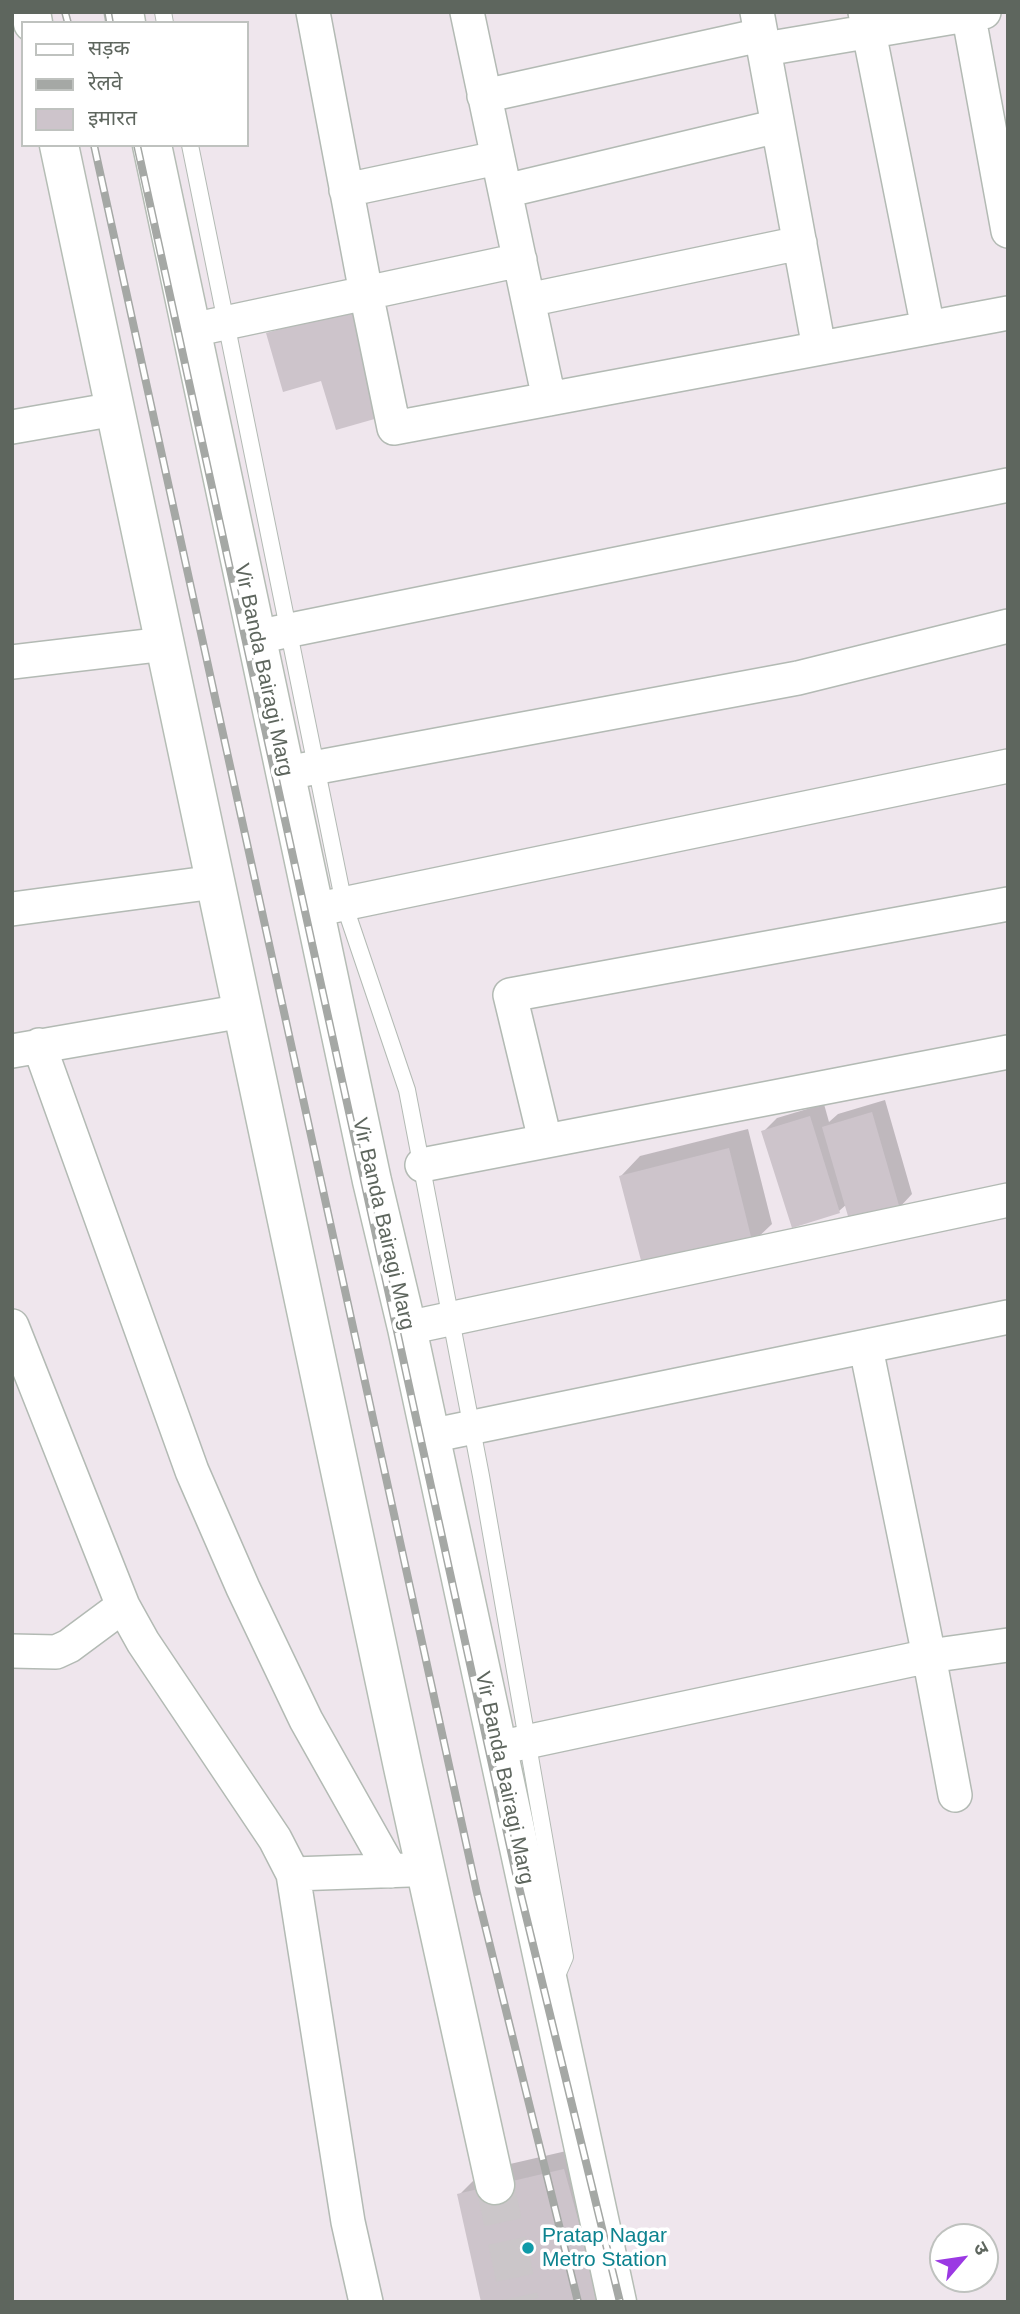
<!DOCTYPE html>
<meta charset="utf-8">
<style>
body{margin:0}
#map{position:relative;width:1020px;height:2314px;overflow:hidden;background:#efe6ed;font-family:Arial,"Noto Sans Devanagari",sans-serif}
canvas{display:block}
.frame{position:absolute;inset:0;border:14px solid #5e665e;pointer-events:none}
.legend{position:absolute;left:21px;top:21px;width:228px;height:126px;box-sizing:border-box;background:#fff;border:2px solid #bfc2bf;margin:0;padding:9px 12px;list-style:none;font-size:21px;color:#5e665e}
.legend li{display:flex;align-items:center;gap:14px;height:35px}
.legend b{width:35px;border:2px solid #bfc2bf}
.north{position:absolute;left:929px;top:2223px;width:70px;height:70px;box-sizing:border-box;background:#fff;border:2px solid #bfc2bf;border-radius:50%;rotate:61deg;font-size:19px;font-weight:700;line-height:28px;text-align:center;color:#5e665e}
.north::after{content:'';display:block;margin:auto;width:24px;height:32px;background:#9b39e3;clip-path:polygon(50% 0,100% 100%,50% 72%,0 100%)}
</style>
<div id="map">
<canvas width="1020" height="2314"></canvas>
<div class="frame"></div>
<ul class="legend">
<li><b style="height:9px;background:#fff"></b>सड़क</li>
<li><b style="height:9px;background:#a5a8a5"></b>रेलवे</li>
<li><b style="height:19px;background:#cdc4cb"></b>इमारत</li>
</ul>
<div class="north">उ</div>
</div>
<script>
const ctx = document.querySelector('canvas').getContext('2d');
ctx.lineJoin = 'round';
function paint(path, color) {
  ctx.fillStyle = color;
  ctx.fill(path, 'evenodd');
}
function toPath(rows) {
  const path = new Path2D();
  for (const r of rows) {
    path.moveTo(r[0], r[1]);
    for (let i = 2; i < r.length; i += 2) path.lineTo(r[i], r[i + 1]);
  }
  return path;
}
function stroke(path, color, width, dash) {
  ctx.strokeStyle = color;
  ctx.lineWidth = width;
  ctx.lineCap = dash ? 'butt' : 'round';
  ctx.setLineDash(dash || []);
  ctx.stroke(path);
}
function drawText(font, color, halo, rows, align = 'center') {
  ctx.font = font + ' Arial,sans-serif';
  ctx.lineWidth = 7;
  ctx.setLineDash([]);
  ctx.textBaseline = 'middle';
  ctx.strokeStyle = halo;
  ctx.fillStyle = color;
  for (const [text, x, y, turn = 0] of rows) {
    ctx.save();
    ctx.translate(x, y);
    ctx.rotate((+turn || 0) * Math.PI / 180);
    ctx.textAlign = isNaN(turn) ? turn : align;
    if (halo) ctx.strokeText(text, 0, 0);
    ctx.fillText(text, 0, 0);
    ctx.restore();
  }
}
paint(toPath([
 [885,1100,912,1194,899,1208,847,1204,839,1211,763,1132,777,1118,824,1104,829,1122,838,1114],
 [748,1129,772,1224,752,1243,621,1176,640,1156],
 [588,2146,633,2302,459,2195,484,2170]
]), '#0003');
paint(toPath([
 [355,308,385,416,336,430,321,381,283,392,266,333],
 [872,1112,900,1209,850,1223,822,1127],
 [810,1116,840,1213,792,1228,761,1131],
 [729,1148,753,1245,644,1272,619,1176],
 [564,2169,601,2302,481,2302,457,2194]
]), '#cdc4cb');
stroke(toPath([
 [495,2185,520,2302]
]), '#cbc6c9', 38, [38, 19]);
const lane = toPath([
 [163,12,165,23],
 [190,145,344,904,407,1090,481,1476,565,1957,555,1980]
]);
const street = toPath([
 [313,12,366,293,520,260],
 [467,12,549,399],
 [757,12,819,348],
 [865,12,928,328],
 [968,12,1008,231],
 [765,49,984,12],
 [484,96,761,35],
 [346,190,497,158],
 [505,191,778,126],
 [528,300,800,243],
 [192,330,366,293,394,428,1008,313],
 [12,427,115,409],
 [256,637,1008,485],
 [12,662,165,644],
 [286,773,798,678,1008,626],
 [12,909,215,882],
 [314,910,1008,766],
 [39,1045,192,1471,243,1588,306,1720,391,1871],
 [12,1051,243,1011],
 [545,1140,510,995,1008,904],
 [422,1165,1008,1052],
 [12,1326,123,1606,143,1642,275,1839,293,1874,348,2222,366,2302],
 [407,1328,1008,1200],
 [866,1348,929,1656,955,1795],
 [430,1436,1008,1317],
 [12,1651,56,1652,69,1646,123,1606],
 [498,1748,929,1656,1008,1645],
 [293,1874,409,1870]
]);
const secondary = toPath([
 [31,12,33,23],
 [124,12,126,23],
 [59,145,403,1767,495,2185],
 [152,145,372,1181,407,1328,617,2302]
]);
stroke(lane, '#b3bab4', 18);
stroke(street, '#b3bab4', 36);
stroke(secondary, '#b5bdb5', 41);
stroke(lane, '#fff', 16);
stroke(street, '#fff', 33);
stroke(secondary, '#fff', 38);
const rail = toPath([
 [65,12,68,23],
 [108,12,110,23],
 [94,145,477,1893,578,2302],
 [137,145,518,1883,620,2302]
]);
stroke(rail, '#a5a8a5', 8);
stroke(rail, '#fff', 5, [16]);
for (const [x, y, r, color] of [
 [528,2248,7,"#0f9aa8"]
]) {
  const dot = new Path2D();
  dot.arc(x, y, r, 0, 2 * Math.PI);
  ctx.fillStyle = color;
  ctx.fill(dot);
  stroke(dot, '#fff', 2.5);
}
drawText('21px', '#5e665e', '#fff', [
 ["Vir Banda Bairagi Marg",263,670,78],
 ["Vir Banda Bairagi Marg",383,1224,77],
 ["Vir Banda Bairagi Marg",504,1778,78]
]);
drawText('21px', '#0d838f', '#fff', [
 ["Pratap Nagar",542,2236],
 ["Metro Station",542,2260]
], 'left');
</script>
